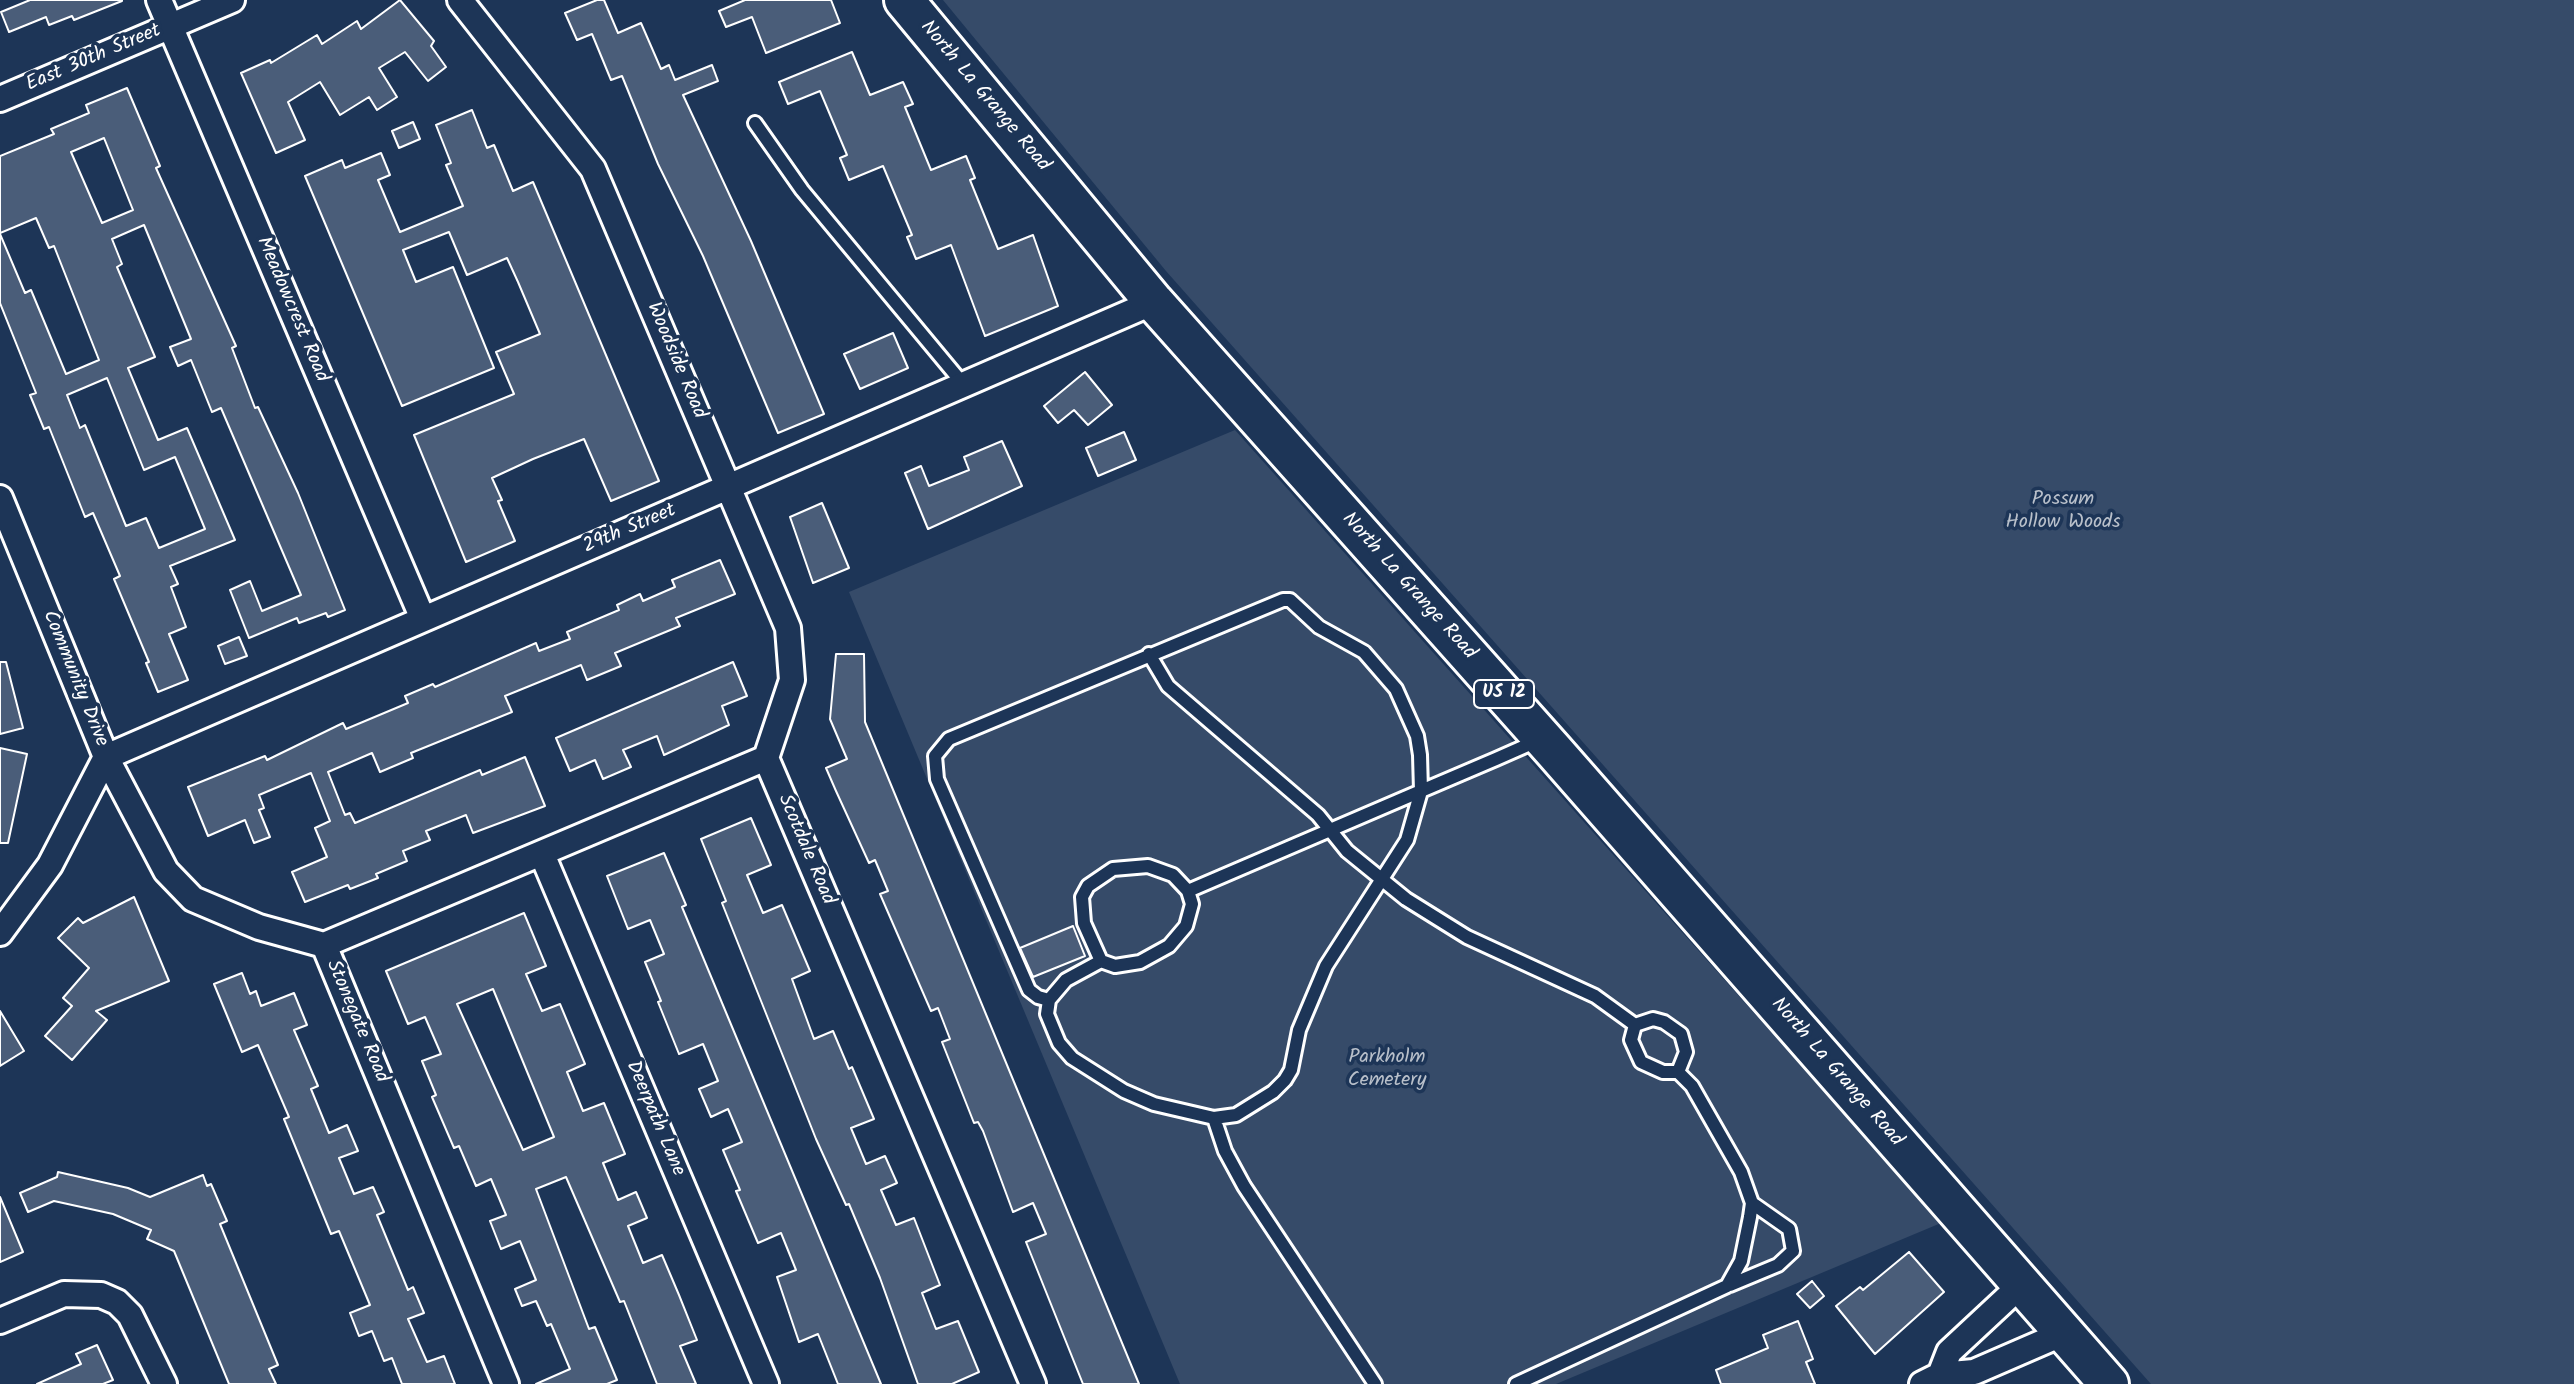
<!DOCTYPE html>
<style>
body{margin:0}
canvas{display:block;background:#1d3557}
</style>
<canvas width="2574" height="1384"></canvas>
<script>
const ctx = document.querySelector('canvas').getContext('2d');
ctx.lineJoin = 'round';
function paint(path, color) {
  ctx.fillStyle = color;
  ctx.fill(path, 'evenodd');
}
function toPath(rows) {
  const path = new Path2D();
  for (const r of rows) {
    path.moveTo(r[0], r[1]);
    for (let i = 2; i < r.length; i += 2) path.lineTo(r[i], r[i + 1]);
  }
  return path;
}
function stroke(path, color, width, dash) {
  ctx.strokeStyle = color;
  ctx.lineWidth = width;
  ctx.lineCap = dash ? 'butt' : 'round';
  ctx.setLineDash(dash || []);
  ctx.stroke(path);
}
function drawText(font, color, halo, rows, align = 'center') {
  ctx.font = font + ' Kalam,sans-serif';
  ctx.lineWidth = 7;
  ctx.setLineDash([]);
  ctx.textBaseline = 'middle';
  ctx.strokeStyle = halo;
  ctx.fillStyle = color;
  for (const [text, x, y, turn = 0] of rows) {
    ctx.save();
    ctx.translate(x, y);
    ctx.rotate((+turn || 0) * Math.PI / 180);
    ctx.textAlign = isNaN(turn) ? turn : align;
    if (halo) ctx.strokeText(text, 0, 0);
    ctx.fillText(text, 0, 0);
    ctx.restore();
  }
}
paint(toPath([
 [943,0,2574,0,2574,1384,2151,1384,1166,271],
 [1235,430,1941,1223,1556,1384,1180,1384,849,592]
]), '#364b69');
const building = toPath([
 [30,0,122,0,122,1,74,20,72,16,49,25,46,17,9,32,1,12,30,0],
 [400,0,434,41,431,46,446,67,428,81,405,52,379,68,397,97,377,110,369,97,340,115,320,82,288,102,305,140,276,153,241,73,270,60,271,63,317,35,322,44,357,21,361,29,400,0],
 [597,0,604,0,618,33,641,23,661,69,669,65,675,80,712,65,718,81,683,95,751,241,824,414,778,433,703,256,658,164,622,76,611,80,592,34,577,40,565,13,597,0],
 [745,0,831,0,840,23,766,53,752,17,726,27,719,11,745,0],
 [852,52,870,95,903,82,913,104,905,107,931,170,966,156,975,178,970,180,998,249,1033,235,1058,306,985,336,951,245,916,259,907,237,912,235,883,166,849,180,840,158,847,155,820,91,788,104,779,82,852,52],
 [127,88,160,166,156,168,236,346,232,348,255,408,258,407,298,493,345,610,328,617,326,613,299,623,297,618,249,638,230,590,250,581,262,611,301,595,221,408,212,412,191,360,178,366,170,347,191,339,144,225,112,239,122,264,117,267,155,357,128,368,158,440,187,428,235,540,170,566,178,584,171,587,186,627,169,634,188,680,158,692,146,663,149,662,114,579,120,576,93,513,85,517,49,427,44,429,30,395,36,393,0,303,0,234,25,293,31,290,66,374,99,360,54,246,49,248,36,218,0,233,0,156,54,134,51,129,89,113,86,105,127,88],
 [104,138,133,210,102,223,71,152,104,138],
 [107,378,144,470,175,457,205,529,159,548,146,518,126,526,85,425,80,428,67,395,107,378],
 [472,110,487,148,494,145,513,191,533,182,659,481,611,501,584,439,533,459,492,478,502,500,498,501,515,541,466,562,414,435,514,394,496,352,540,334,518,282,507,258,467,275,449,232,403,250,416,282,453,267,494,368,402,406,305,176,342,160,345,168,381,153,390,175,378,180,400,232,463,206,446,165,451,163,436,125,472,110],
 [413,122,420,139,399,148,392,131,413,122],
 [893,333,908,368,860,389,844,354,893,333],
 [1085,372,1112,405,1088,425,1074,410,1058,423,1044,406,1085,372],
 [1124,432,1136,460,1098,476,1086,448,1124,432],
 [1002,441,1022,486,928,529,905,473,921,466,929,486,969,470,964,457,1002,441],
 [822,503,849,568,813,583,790,517,822,503],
 [720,560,735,594,676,618,680,626,615,653,621,666,587,680,581,665,505,696,512,712,411,753,413,758,380,772,372,753,328,772,345,815,350,813,355,823,480,770,482,775,525,757,545,806,473,833,466,815,426,831,430,840,403,851,407,861,376,874,378,878,350,889,348,885,305,902,292,872,327,857,315,828,330,821,311,773,259,795,264,808,259,810,270,837,254,843,245,820,208,836,188,787,265,756,267,760,343,723,346,729,408,703,405,696,433,684,435,687,536,643,539,651,570,639,567,632,619,610,617,605,640,594,643,601,675,587,672,580,720,560],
 [239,637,247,656,225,664,218,646,239,637],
 [836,654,864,654,865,722,1139,1384,1083,1384,1026,1242,1046,1234,1033,1203,1013,1212,983,1131,978,1122,974,1123,942,1042,950,1039,938,1008,931,1011,880,894,888,891,875,860,869,863,836,791,826,768,847,759,830,719,836,654],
 [0,662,6,662,23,728,0,734,0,662],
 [733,662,747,696,722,706,729,725,664,755,657,736,623,750,631,767,603,779,595,760,570,771,556,738,733,662],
 [0,748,27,754,8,843,0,843,0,748],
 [751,818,771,865,747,875,763,913,782,905,810,971,792,979,814,1039,833,1031,849,1069,852,1067,874,1119,851,1128,866,1164,885,1156,897,1183,881,1190,896,1225,914,1218,940,1285,922,1293,936,1329,958,1321,979,1372,952,1384,918,1384,880,1278,849,1204,846,1205,816,1139,722,903,726,901,701,839,751,818],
 [664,853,686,905,682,907,881,1384,838,1384,818,1334,799,1342,777,1277,796,1270,781,1233,758,1243,736,1191,740,1190,723,1150,742,1142,728,1109,711,1117,699,1089,718,1081,703,1044,679,1054,658,1002,661,1001,645,962,664,954,650,920,628,929,607,876,664,853],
 [134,897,169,981,96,1011,107,1020,72,1060,45,1036,72,1006,63,998,89,968,58,938,78,918,83,923,134,897],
 [524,913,546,966,526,974,542,1011,560,1004,585,1064,567,1072,583,1111,604,1103,625,1154,603,1163,618,1200,636,1192,647,1218,628,1226,643,1263,662,1255,679,1295,697,1340,680,1346,696,1384,657,1384,624,1301,620,1302,566,1177,536,1189,589,1329,595,1327,617,1380,607,1384,536,1384,570,1369,551,1324,547,1326,536,1301,522,1306,515,1289,536,1280,520,1241,501,1249,490,1221,506,1215,491,1179,476,1186,459,1146,454,1148,432,1097,436,1095,422,1061,441,1054,425,1017,408,1024,386,971,524,913],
 [493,989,554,1137,523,1150,457,1004,493,989],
 [1073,926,1085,956,1033,977,1020,948,1073,926],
 [242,973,250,994,256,991,261,1006,294,993,307,1025,294,1030,318,1086,311,1089,329,1133,347,1125,358,1151,339,1158,354,1194,373,1187,384,1212,377,1215,408,1290,413,1287,424,1313,408,1319,427,1362,444,1356,455,1384,402,1384,392,1358,384,1361,372,1331,359,1336,350,1313,370,1305,339,1231,331,1234,284,1119,289,1117,258,1045,242,1052,214,984,242,973],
 [0,1011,24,1051,0,1066,0,1011],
 [58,1172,128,1188,150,1197,203,1175,207,1186,211,1184,227,1221,220,1224,278,1365,269,1369,276,1384,229,1384,174,1251,147,1239,151,1230,113,1214,54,1201,28,1212,20,1193,57,1177,58,1172],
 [0,1197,23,1252,0,1262,0,1197],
 [1909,1252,1944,1292,1875,1354,1836,1306,1860,1287,1863,1290,1909,1252],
 [1812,1281,1824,1296,1810,1308,1797,1294,1812,1281],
 [1798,1321,1813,1359,1806,1362,1815,1384,1721,1384,1716,1370,1768,1348,1763,1335,1798,1321],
 [97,1345,113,1380,103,1384,37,1384,81,1364,76,1354,97,1345]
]);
paint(building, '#4a5d79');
stroke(building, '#fff', 2);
const service = toPath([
 [755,123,802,190,964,385],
 [1149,654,1168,686,1318,815,1347,851,1406,899,1467,937,1595,996,1635,1025,1631,1040,1641,1062,1663,1072,1678,1072,1692,1086,1741,1172,1752,1203,1750,1217,1741,1261,1727,1286,1516,1384],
 [1101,961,1115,966,1140,962,1169,946,1186,926,1192,904,1188,891],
 [1049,1000,1038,997,1029,990,937,779,935,756,949,739,1283,600,1290,600,1319,627,1364,652,1396,689,1417,736,1420,755,1421,791,1407,840,1326,966,1299,1030,1291,1070,1285,1080,1273,1092,1236,1115,1214,1118,1154,1104,1124,1091,1072,1058,1059,1043,1047,1014,1049,1000,1066,980,1101,961,1084,923,1082,897,1088,886,1113,869,1148,866,1173,875,1188,891,1421,791,1496,759,1539,740],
 [1635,1025,1653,1019,1664,1022,1681,1034,1686,1052,1678,1072],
 [1214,1118,1225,1151,1244,1186,1375,1384],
 [1730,1285,1778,1265,1793,1251,1789,1229,1752,1203]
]);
const minor = toPath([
 [159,0,423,619],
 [460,0,593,169,788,628,792,680,766,758],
 [0,99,232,0],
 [0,498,106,757,50,865,0,933],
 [542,854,766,1384],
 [324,945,766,758,1033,1384],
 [0,1321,64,1294,101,1295,117,1302,130,1315,164,1384],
 [1940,1375,1949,1352,2022,1284],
 [506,1384,324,945,259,927,193,899,166,871,106,757,1154,302],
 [1922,1384,1940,1375,1974,1372,2064,1333]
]);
const primary = toPath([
 [904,0,1154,302,1554,751,2109,1384]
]);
stroke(service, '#fff', 18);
stroke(minor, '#fff', 30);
stroke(primary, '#fff', 44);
stroke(service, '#1d3557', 12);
stroke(minor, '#1d3557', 24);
stroke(primary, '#1d3557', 38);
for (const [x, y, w] of [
 [1504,694,60]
]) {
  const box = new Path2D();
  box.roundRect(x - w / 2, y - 14, w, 28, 6);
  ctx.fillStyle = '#1d3557';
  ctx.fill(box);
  stroke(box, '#fff', 2);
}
drawText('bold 18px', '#fff', null, [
 ["US 12",1504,694]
]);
drawText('20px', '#fff', '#1d3557', [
 ["East 30th Street",94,59,-23],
 ["North La Grange Road",984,97,50],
 ["Meadowcrest Road",291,310,67],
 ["Woodside Road",675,361,67],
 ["29th Street",630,530,-23],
 ["North La Grange Road",1408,587,48],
 ["Community Drive",74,679,68],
 ["Scotdale Road",805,850,67],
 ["Stonegate Road",356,1022,67],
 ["North La Grange Road",1836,1073,49],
 ["Deerpath Lane",654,1119,67]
]);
drawText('20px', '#b9c0ca', '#1d3557', [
 ["Possum",2063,501],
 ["Hollow Woods",2063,524],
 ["Parkholm",1387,1059],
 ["Cemetery",1387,1082]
]);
</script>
